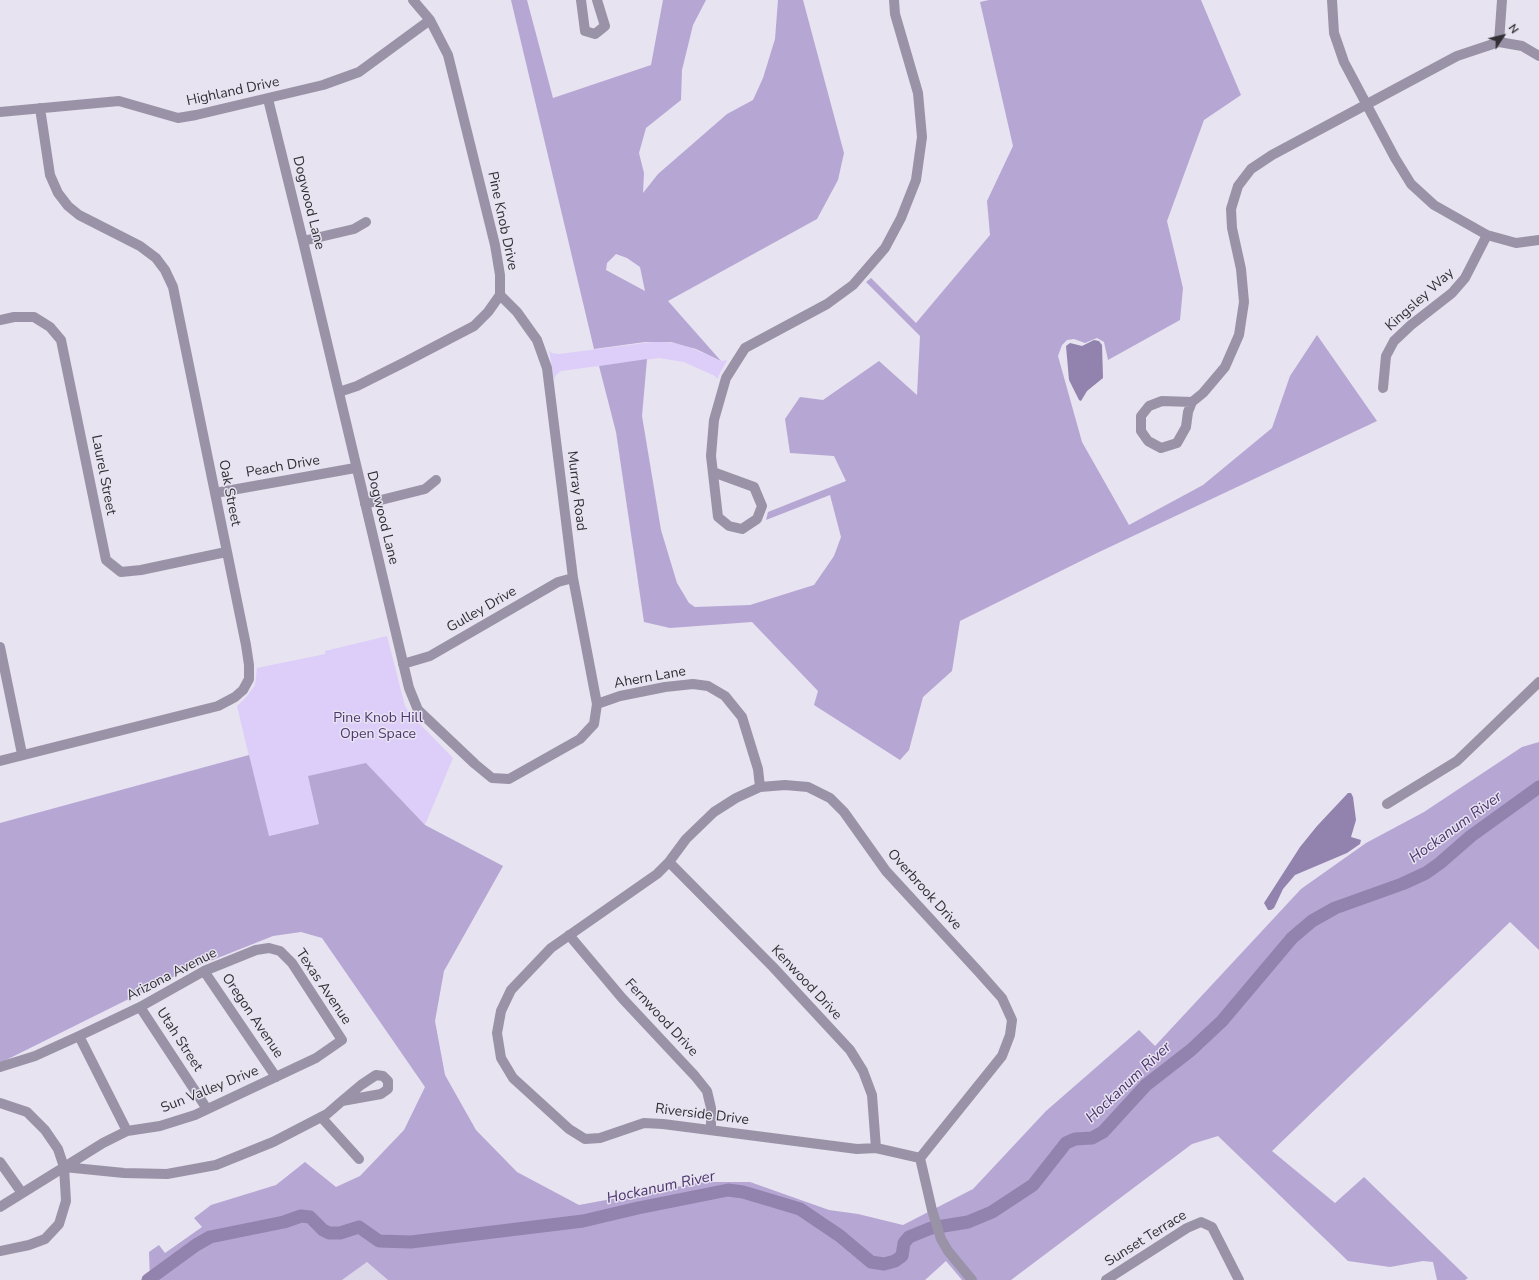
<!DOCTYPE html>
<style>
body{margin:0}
#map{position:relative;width:1539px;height:1280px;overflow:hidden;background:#e7e3f0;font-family:"Nunito Sans",sans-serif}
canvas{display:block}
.north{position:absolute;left:1483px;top:16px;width:40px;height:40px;-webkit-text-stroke:3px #e7e3f0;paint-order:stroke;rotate:55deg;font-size:11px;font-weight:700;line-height:16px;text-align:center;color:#312f34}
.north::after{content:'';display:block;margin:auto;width:14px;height:18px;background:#312f34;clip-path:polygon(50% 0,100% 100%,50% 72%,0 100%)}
</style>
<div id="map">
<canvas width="1539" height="1280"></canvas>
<div class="north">N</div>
</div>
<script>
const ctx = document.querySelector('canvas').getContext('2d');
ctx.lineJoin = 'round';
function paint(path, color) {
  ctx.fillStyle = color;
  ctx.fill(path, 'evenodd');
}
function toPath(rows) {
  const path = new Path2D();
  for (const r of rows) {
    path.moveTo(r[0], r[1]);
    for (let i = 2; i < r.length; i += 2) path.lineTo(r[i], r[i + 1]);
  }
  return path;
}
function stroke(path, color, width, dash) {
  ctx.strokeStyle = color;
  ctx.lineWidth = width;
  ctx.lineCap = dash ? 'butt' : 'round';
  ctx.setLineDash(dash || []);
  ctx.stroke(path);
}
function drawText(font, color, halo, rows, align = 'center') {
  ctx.font = font + ' "Nunito Sans",sans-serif';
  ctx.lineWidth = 3;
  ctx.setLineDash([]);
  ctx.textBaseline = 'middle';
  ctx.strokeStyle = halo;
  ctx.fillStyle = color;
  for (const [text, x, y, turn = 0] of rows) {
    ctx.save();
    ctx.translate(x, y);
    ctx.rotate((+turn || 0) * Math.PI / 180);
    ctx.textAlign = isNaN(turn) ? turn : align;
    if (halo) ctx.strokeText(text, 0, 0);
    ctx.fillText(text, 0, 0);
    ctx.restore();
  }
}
paint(toPath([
 [367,1262,388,1280,342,1280]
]), '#dcd6e9');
paint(toPath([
 [660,341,685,345,721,361,727,360,717,379,715,376,684,362,659,358,561,371,556,375,554,379,549,350,552,353,559,354],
 [387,636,405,706,412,716,453,758,425,825,366,763,319,824,268,836,237,706,247,696,255,685,257,668,325,654,325,651]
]), '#ddcef9');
paint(toPath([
 [511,0,527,0,553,98,651,65,663,0,706,0,693,25,682,70,681,100,646,128,639,153,644,173,643,193,658,174,727,114,753,100,763,78,775,39,778,0,803,0,844,153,838,180,817,219,668,301,721,361,696,349,671,342,645,342,594,349],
 [616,254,627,258,640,267,645,291,606,270,607,263],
 [989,0,1201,0,1241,95,1204,120,1167,221,1183,288,1180,320,1108,360,1104,342,1097,338,1085,343,1074,339,1067,340,1062,345,1058,356,1082,442,1129,525,1203,485,1272,428,1290,376,1317,335,1377,421,1097,553,960,621,952,671,923,697,909,750,900,760,814,705,818,691,752,622,670,628,644,622,616,432,599,366,647,359,642,416,661,530,677,583,689,603,695,607,750,605,814,585,834,556,841,537,830,495,766,520,768,512,846,481,834,456,790,453,785,419,800,397,823,400,879,361,917,395,920,336,866,282,871,278,916,323,990,235,987,201,1013,146,980,2],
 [1539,742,1539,950,1510,922,1272,1151,1335,1203,1364,1177,1468,1278,1465,1280,1437,1280,1433,1262,1423,1261,1390,1267,1348,1261,1218,1136,1192,1144,1011,1280,962,1280,946,1261,925,1280,388,1280,367,1262,342,1280,150,1280,149,1252,159,1245,165,1253,202,1227,194,1218,211,1205,276,1185,305,1162,336,1187,360,1176,404,1130,425,1087,322,938,301,932,273,936,185,971,0,1063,0,823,249,755,269,836,319,824,308,776,366,763,425,825,503,866,444,971,435,1021,445,1075,476,1130,517,1172,579,1205,703,1182,750,1182,829,1210,858,1214,903,1225,973,1189,1046,1111,1139,1030,1155,1046,1301,889,1366,843,1424,812,1522,747]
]), '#b6a6d4');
paint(toPath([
 [1094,340,1099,341,1102,345,1103,378,1087,391,1081,401,1079,400,1069,380,1066,346,1070,343,1082,346],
 [1348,793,1351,793,1353,797,1356,820,1351,837,1361,840,1360,844,1347,853,1295,875,1283,889,1274,908,1271,910,1268,910,1264,903,1300,847,1317,826]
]), '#9282ae');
stroke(toPath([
 [148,1280,196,1245,210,1237,284,1222,301,1216,310,1217,323,1230,329,1233,340,1233,359,1227,379,1241,411,1242,583,1221,638,1208,728,1190,743,1192,800,1209,840,1236,871,1262,884,1264,895,1261,902,1256,904,1243,909,1237,931,1228,968,1222,992,1212,1033,1185,1066,1143,1075,1139,1092,1138,1103,1132,1146,1085,1191,1050,1222,1021,1292,938,1312,921,1335,908,1402,884,1426,873,1440,863,1471,836,1539,787]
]), '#9282ae', 13);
stroke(toPath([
 [581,0,585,31,595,34,605,26,597,0],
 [1332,0,1334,33,1344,62,1395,158,1411,184,1434,205,1487,235,1516,243,1539,240],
 [1499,42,1502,0],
 [268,99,303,241,409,688,418,710,475,764,492,778,509,779,580,739,594,724,597,704,573,578,547,368,537,340,517,312,500,295],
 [0,112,119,101,178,118,196,115,323,85,359,72,430,20],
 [303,241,354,229,366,222],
 [0,320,14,317,34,317,50,327,61,340,106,560,121,572,141,570,226,552],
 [1383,388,1386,356,1394,341,1411,325,1452,293,1465,278,1487,235],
 [339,392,357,386,405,362,474,326,488,312,500,295,500,275,495,245,448,55,430,20,413,0],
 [1192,402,1188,412,1186,427,1177,443,1161,448,1148,441,1141,431,1141,416,1149,406,1162,401,1192,402,1203,393,1225,367,1239,335,1244,302,1241,269,1232,228,1231,209,1238,186,1251,169,1272,155,1457,56,1499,42,1522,46,1539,56],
 [713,472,754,487,762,506,757,519,742,529,729,526,718,517,711,456,714,420,726,378,745,348,827,304,853,285,885,248,901,218,916,180,922,137,918,93,895,14,894,0],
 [215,493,355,468],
 [365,504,425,489,436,480],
 [0,647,22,754],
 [403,664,430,656,558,582,573,578],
 [597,704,620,696,665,687,693,684,708,686,725,696,742,717,758,769,760,787],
 [0,761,218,706,235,697,243,690,249,679,249,665,246,645,173,287,165,270,156,258,140,246,79,215,68,206,58,193,50,175,40,108],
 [785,785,808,787,830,798,844,812,886,871,978,971,1002,998,1012,1020,1010,1035,1002,1056,920,1158,876,1148,857,1149,663,1124,644,1123,600,1138,585,1139,569,1129,513,1078,501,1058,497,1033,501,1011,511,990,551,948,657,874,669,862,686,839,714,812,736,798,760,787,785,785],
 [1387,804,1457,761,1539,682],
 [669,862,773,967,850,1050,863,1071,872,1095,876,1148],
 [569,935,622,998,695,1076,707,1091,711,1108,711,1130],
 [204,971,276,1077],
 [140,1007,207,1109],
 [79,1036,127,1131],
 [0,1067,35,1056,79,1036,140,1007,204,971,256,950,269,948,280,951,292,963,342,1040,316,1058,195,1115,160,1126,127,1131,103,1143,0,1207],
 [0,1103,27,1112,45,1130,58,1149,64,1167,66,1201,59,1224,45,1239,29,1245,0,1251],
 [321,1117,359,1159],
 [920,1158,932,1210,941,1239,948,1251,972,1280],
 [0,1162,22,1193],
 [64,1167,124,1173,167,1174,216,1165,273,1142,327,1114,342,1101,361,1085,376,1075,383,1076,388,1081,388,1089,381,1094,342,1101],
 [1106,1280,1187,1228,1201,1222,1212,1227,1239,1280]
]), '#9a93a7', 10);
drawText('14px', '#312f34', '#e7e3f0', [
 ["Highland Drive",233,92,-12],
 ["Dogwood Lane",308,203,76],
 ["Pine Knob Drive",502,221,78],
 ["Kingsley Way",1420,300,-42],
 ["Peach Drive",283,467,-10],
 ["Laurel Street",103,475,79],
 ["Murray Road",576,491,83],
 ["Oak Street",229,493,79],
 ["Dogwood Lane",382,518,76],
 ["Gulley Drive",482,610,-30],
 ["Ahern Lane",650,678,-10],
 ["Overbrook Drive",924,890,48],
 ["Arizona Avenue",172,975,-27],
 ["Kenwood Drive",806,983,47],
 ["Texas Avenue",323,987,56],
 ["Oregon Avenue",252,1016,56],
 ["Fernwood Drive",661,1018,47],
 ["Utah Street",179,1040,57],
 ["Sun Valley Drive",210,1090,-22],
 ["Riverside Drive",702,1115,7],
 ["Sunset Terrace",1146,1239,-32]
]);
drawText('14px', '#4e366f', '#e7e3f0', [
 ["Pine Knob Hill",378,719],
 ["Open Space",378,735]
]);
drawText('italic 15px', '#4c346d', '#e7e3f0', [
 ["Hockanum River",1456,828,-36],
 ["Hockanum River",1129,1083,-43],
 ["Hockanum River",661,1188,-12]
]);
</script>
